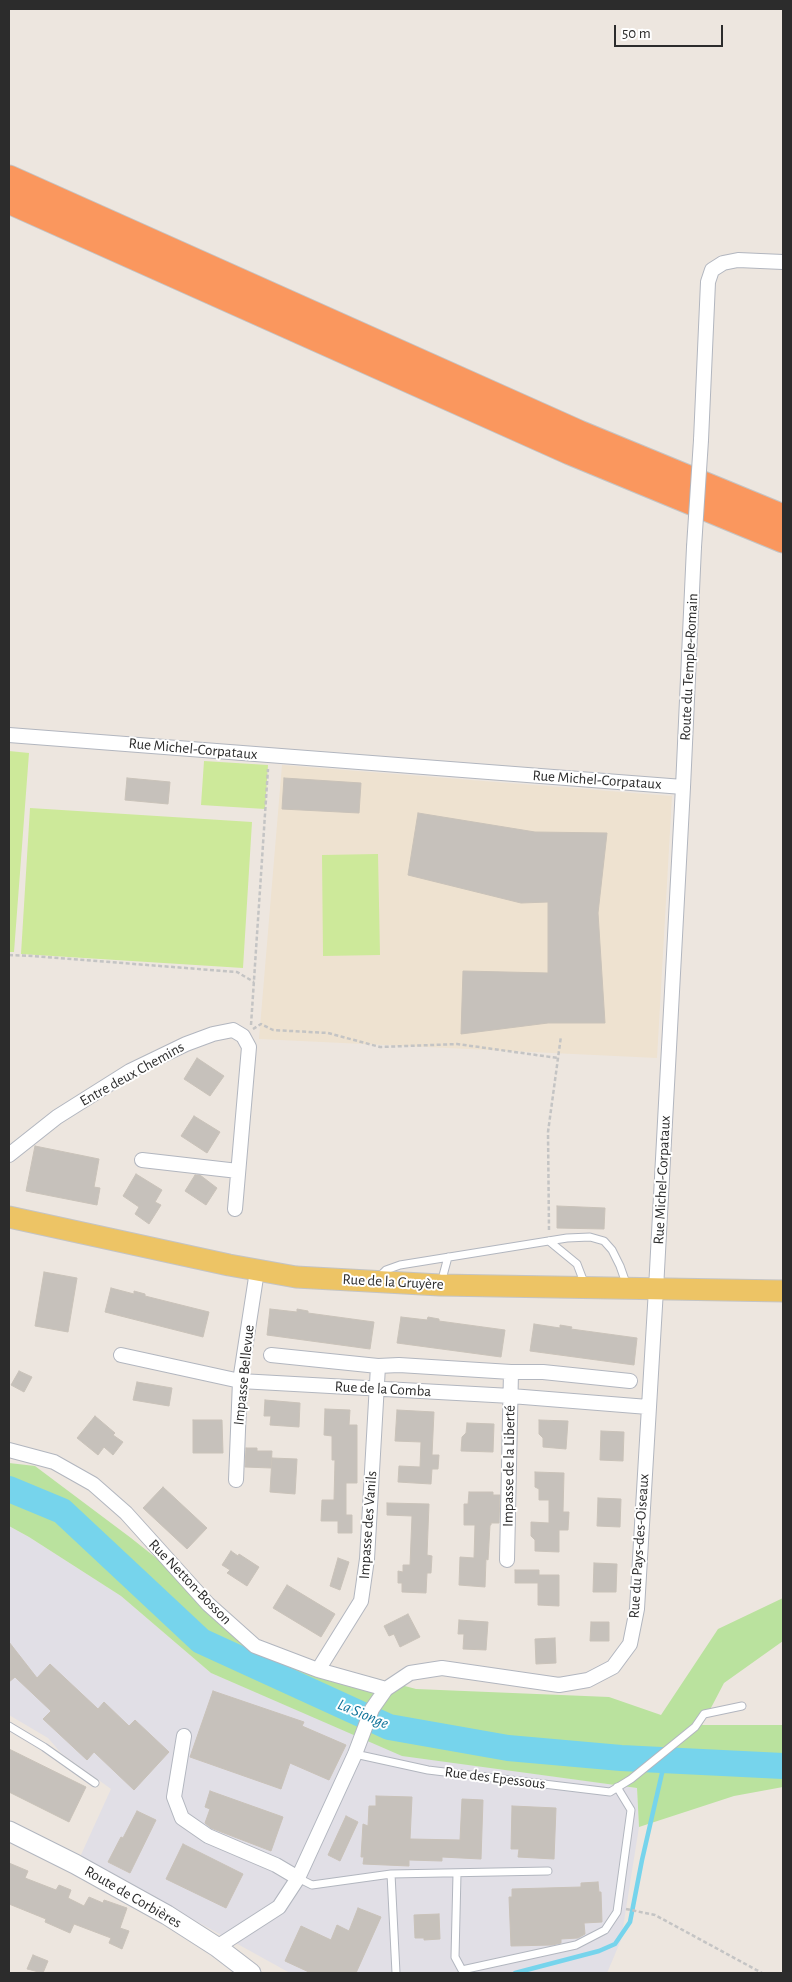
<!DOCTYPE html>
<meta charset="utf-8">
<style>
body{margin:0}
#map{position:relative;width:792px;height:1982px;overflow:hidden;background:#ede6df;font-family:"Alegreya Sans",sans-serif}
canvas{display:block}
.frame{position:absolute;inset:0;border:10px solid #2c2c2c;pointer-events:none}
.scale{position:absolute;left:614px;top:25px;width:109px;height:22px;box-sizing:border-box;border:2px solid #2c2c2c;border-top:0;padding-left:6px;font-size:15px;line-height:18px;white-space:nowrap;color:#2c2c2c;-webkit-text-stroke:4px #fff;paint-order:stroke}
</style>
<div id="map">
<canvas width="792" height="1982"></canvas>
<div class="frame"></div>
<div class="scale">50 m</div>
</div>
<script>
const ctx = document.querySelector('canvas').getContext('2d');
ctx.lineJoin = 'round';
function paint(path, color) {
  ctx.fillStyle = color;
  ctx.fill(path, 'evenodd');
}
function toPath(rows) {
  const path = new Path2D();
  for (const r of rows) {
    path.moveTo(r[0], r[1]);
    for (let i = 2; i < r.length; i += 2) path.lineTo(r[i], r[i + 1]);
  }
  return path;
}
function stroke(path, color, width, dash) {
  ctx.strokeStyle = color;
  ctx.lineWidth = width;
  ctx.lineCap = dash ? 'butt' : 'round';
  ctx.setLineDash(dash || []);
  ctx.stroke(path);
}
function drawText(font, color, halo, rows, align = 'center') {
  ctx.font = font + ' "Alegreya Sans",sans-serif';
  ctx.lineWidth = 4;
  ctx.setLineDash([]);
  ctx.textBaseline = 'middle';
  ctx.strokeStyle = halo;
  ctx.fillStyle = color;
  for (const [text, x, y, turn = 0] of rows) {
    ctx.save();
    ctx.translate(x, y);
    ctx.rotate((+turn || 0) * Math.PI / 180);
    ctx.textAlign = isNaN(turn) ? turn : align;
    if (halo) ctx.strokeText(text, 0, 0);
    ctx.fillText(text, 0, 0);
    ctx.restore();
  }
}
paint(toPath([
 [9,1526,29,1537,121,1596,211,1673,402,1755,637,1788,639,1827,621,1940,607,1973,290,1973,80,1857,111,1789,61,1753,48,1738,9,1715]
]), '#e1dfe6');
paint(toPath([
 [282,765,672,796,657,1058,259,1039]
]), '#eee2d0');
paint(toPath([
 [9,1463,35,1466,131,1538,273,1651,416,1689,609,1697,661,1715,718,1629,783,1598,783,1641,724,1683,702,1725,783,1725,783,1787,734,1796,639,1827,637,1788,402,1756,211,1673,121,1596,29,1537,9,1526]
]), '#bae29e');
paint(toPath([
 [9,751,29,753,14,952,9,952],
 [204,761,268,765,265,809,201,805],
 [30,808,252,822,243,968,21,954],
 [378,854,380,955,323,956,322,855]
]), '#cde99a');
stroke(toPath([
 [515,1973,599,1951,615,1944,630,1922,642,1860,665,1760]
]), '#76d4ec', 4.5);
stroke(toPath([
 [9,1489,62,1511,201,1641,389,1727,508,1748,621,1758,783,1766]
]), '#76d4ec', 26);
const building = toPath([
 [127,778,170,782,168,804,125,800,127,778],
 [284,778,361,783,359,813,282,809,284,778],
 [418,813,535,832,607,833,598,913,605,1023,548,1023,461,1034,463,971,548,973,548,902,521,903,408,875,418,813],
 [197,1058,224,1076,210,1096,184,1079,197,1058],
 [194,1116,220,1132,207,1153,181,1136,194,1116],
 [35,1146,99,1159,94,1187,100,1188,97,1205,26,1191,35,1146],
 [136,1174,162,1190,155,1202,161,1205,149,1224,135,1214,139,1207,123,1196,136,1174],
 [195,1175,200,1175,217,1188,206,1205,185,1191,195,1175],
 [557,1206,605,1208,604,1229,557,1228,557,1206],
 [44,1272,77,1278,68,1332,35,1326,44,1272],
 [111,1288,134,1294,134,1291,145,1294,145,1296,209,1312,203,1337,105,1312,111,1288],
 [270,1309,297,1312,297,1309,308,1311,308,1313,374,1322,370,1349,267,1335,270,1309],
 [401,1317,427,1320,428,1317,439,1319,439,1321,505,1330,501,1357,397,1343,401,1317],
 [534,1324,560,1328,560,1325,572,1327,571,1329,637,1338,634,1365,530,1351,534,1324],
 [19,1371,32,1377,24,1392,11,1385,19,1371],
 [137,1382,172,1388,169,1406,133,1400,137,1382],
 [265,1400,300,1403,299,1427,270,1425,271,1416,264,1416,265,1400],
 [325,1409,350,1410,349,1425,357,1425,357,1483,346,1483,346,1515,352,1515,352,1533,338,1533,338,1521,321,1521,322,1500,334,1500,335,1460,332,1460,332,1436,324,1435,325,1409],
 [397,1410,434,1412,432,1455,439,1455,438,1469,432,1469,431,1484,398,1482,399,1466,420,1467,421,1442,395,1441,397,1410],
 [95,1416,115,1433,113,1435,123,1442,113,1455,104,1447,98,1455,77,1438,95,1416],
 [193,1420,222,1420,223,1453,193,1453,193,1420],
 [539,1420,568,1421,566,1449,543,1447,543,1438,539,1434,539,1420],
 [467,1423,494,1424,493,1452,461,1451,462,1437,466,1433,467,1423],
 [601,1431,624,1432,623,1461,600,1460,601,1431],
 [246,1448,257,1448,257,1451,272,1451,271,1468,245,1467,246,1448],
 [272,1458,297,1459,295,1494,270,1492,272,1458],
 [535,1472,564,1473,563,1512,569,1512,568,1530,559,1530,559,1552,535,1551,535,1540,531,1536,531,1522,549,1523,549,1500,539,1500,539,1489,535,1487,535,1472],
 [163,1487,207,1528,187,1549,143,1508,163,1487],
 [469,1492,493,1492,493,1495,500,1495,499,1523,491,1523,491,1525,490,1525,488,1560,486,1559,485,1587,459,1585,460,1557,474,1558,475,1525,464,1525,464,1504,468,1504,469,1492],
 [598,1498,621,1499,620,1527,597,1526,598,1498],
 [387,1503,429,1504,427,1555,432,1556,431,1573,427,1573,426,1593,402,1592,402,1583,398,1583,398,1571,403,1572,403,1565,410,1565,412,1516,387,1515,387,1503],
 [231,1551,238,1556,239,1554,259,1567,247,1586,227,1573,230,1570,222,1565,231,1551],
 [338,1558,349,1562,340,1590,330,1586,338,1558],
 [594,1563,617,1564,616,1592,593,1592,594,1563],
 [515,1570,539,1570,539,1575,559,1575,559,1606,538,1605,538,1583,515,1583,515,1570],
 [287,1585,335,1614,321,1637,273,1608,287,1585],
 [408,1614,420,1637,400,1647,394,1634,389,1636,384,1626,408,1614],
 [459,1620,488,1622,486,1650,463,1649,464,1634,458,1634,459,1620],
 [591,1622,609,1622,609,1641,590,1641,591,1622],
 [555,1638,556,1663,536,1664,535,1639,555,1638],
 [9,1642,37,1678,50,1664,98,1709,104,1702,129,1726,135,1720,169,1752,134,1790,94,1752,87,1760,43,1719,51,1711,15,1677,9,1682,9,1642],
 [213,1691,304,1722,302,1726,346,1745,329,1780,290,1763,281,1789,190,1757,213,1691],
 [9,1749,86,1787,69,1822,9,1792,9,1749],
 [210,1791,283,1817,271,1851,211,1828,205,1823,210,1809,205,1807,210,1791],
 [376,1796,412,1797,410,1839,460,1840,462,1799,483,1800,481,1859,442,1857,442,1861,409,1860,409,1866,363,1864,364,1857,361,1857,363,1824,368,1826,369,1806,376,1806,376,1796],
 [512,1806,556,1808,554,1859,518,1857,519,1849,511,1849,512,1806],
 [137,1811,156,1820,130,1873,108,1862,121,1837,123,1838,137,1811],
 [346,1816,358,1822,340,1861,328,1855,346,1816],
 [183,1844,243,1874,226,1908,166,1879,183,1844],
 [9,1863,28,1871,25,1878,56,1890,59,1885,71,1890,68,1898,84,1906,89,1897,103,1903,104,1900,127,1908,120,1928,129,1931,122,1949,109,1943,111,1938,74,1924,70,1933,45,1922,46,1919,9,1904,9,1863],
 [598,1882,599,1892,601,1892,602,1922,584,1923,585,1934,578,1938,561,1939,561,1943,552,1945,511,1946,509,1897,512,1897,512,1889,581,1887,581,1883,598,1882],
 [358,1908,381,1917,356,1973,311,1973,285,1961,301,1926,331,1940,337,1925,349,1931,358,1908],
 [439,1914,440,1939,424,1940,424,1938,415,1938,414,1915,439,1914],
 [33,1955,48,1961,43,1973,27,1969,33,1955]
]);
paint(building, '#c6c1bb');
stroke(building, '#c9c2b9', 1);
const lane = toPath([
 [549,1241,577,1264,585,1285],
 [381,1280,382,1274,386,1270,400,1265,567,1238,590,1237,604,1241,612,1250,620,1266,627,1286],
 [441,1283,448,1257],
 [9,1726,44,1747,95,1783],
 [355,1754,428,1770,610,1792,631,1779,695,1727,704,1714,742,1706],
 [391,1874,396,1973],
 [457,1874,455,1957,462,1970,576,1945,605,1930,617,1912,631,1810,617,1787],
 [298,1878,312,1885,391,1874,548,1871]
]);
const street = toPath([
 [701,440,708,282,712,270,723,263,738,260,783,262],
 [9,735,683,787,656,1289,637,1609,630,1644,613,1667,588,1680,559,1685,442,1668,410,1673,386,1689,372,1709,355,1754,298,1878,279,1907,217,1947],
 [683,787,694,547],
 [9,1155,57,1117,130,1071,186,1044,213,1034,233,1030,243,1036,249,1047,235,1209],
 [142,1160,238,1171],
 [121,1355,240,1381,511,1396,648,1407],
 [271,1355,378,1366,399,1365,511,1372,543,1372,630,1381],
 [9,1450,54,1462,93,1484,126,1513,208,1604,255,1646,318,1670,386,1689],
 [236,1480,240,1381,257,1271],
 [507,1560,511,1372],
 [318,1670,361,1601,367,1559,378,1366],
 [184,1736,174,1797,182,1818,208,1836,276,1865,298,1878]
]);
const secondary = toPath([
 [9,1831,75,1864,167,1915,217,1947,251,1973]
]);
const primary = toPath([
 [9,1217,229,1265,296,1277,440,1285,783,1291]
]);
const highway = toPath([
 [9,178,579,433,783,517],
 [9,201,570,452,783,540]
]);
stroke(lane, '#b2b6bf', 9);
stroke(street, '#b2b6bf', 16);
stroke(secondary, '#b2b6bf', 21);
stroke(primary, '#c4c4c4', 23);
stroke(highway, '#c4c4c4', 27);
stroke(toPath([
 [9,955,32,956,237,972,254,982],
 [251,1025,268,769],
 [253,1029,261,1024,273,1030,328,1033,380,1047,457,1044,558,1058],
 [549,1230,548,1132,561,1036],
 [626,1909,655,1915,762,1973]
]), '#c4c4c4', 2.5, [4, 2.5]);
stroke(lane, '#fff', 7);
stroke(street, '#fff', 14);
stroke(secondary, '#fff', 19);
stroke(primary, '#edc465', 21);
stroke(highway, '#fa975e', 25);
const streetBridge = toPath([
 [694,547,701,440]
]);
stroke(streetBridge, '#b2b6bf', 16, []);
stroke(streetBridge, '#fff', 14);
drawText('15px', '#2c2c2c', '#fff', [
 ["Route du Temple-Romain",689,667,-87],
 ["Rue Michel-Corpataux",193,749,5],
 ["Rue Michel-Corpataux",597,780,4],
 ["Entre deux Chemins",132,1074,-29],
 ["Rue Michel-Corpataux",662,1180,-87],
 ["Rue de la Gruyère",393,1282,3],
 ["Impasse Bellevue",244,1375,-84],
 ["Rue de la Comba",383,1389,3],
 ["Impasse de la Liberté",509,1466,-89],
 ["Impasse des Vanils",368,1525,-86],
 ["Rue du Pays-des-Oiseaux",639,1546,-86],
 ["Rue Netton-Bosson",190,1582,46],
 ["Rue des Epessous",495,1778,7],
 ["Route de Corbières",133,1897,30]
]);
drawText('italic 16px', '#12759b', '#fff', [
 ["La Sionge",363,1714,23]
]);
</script>
